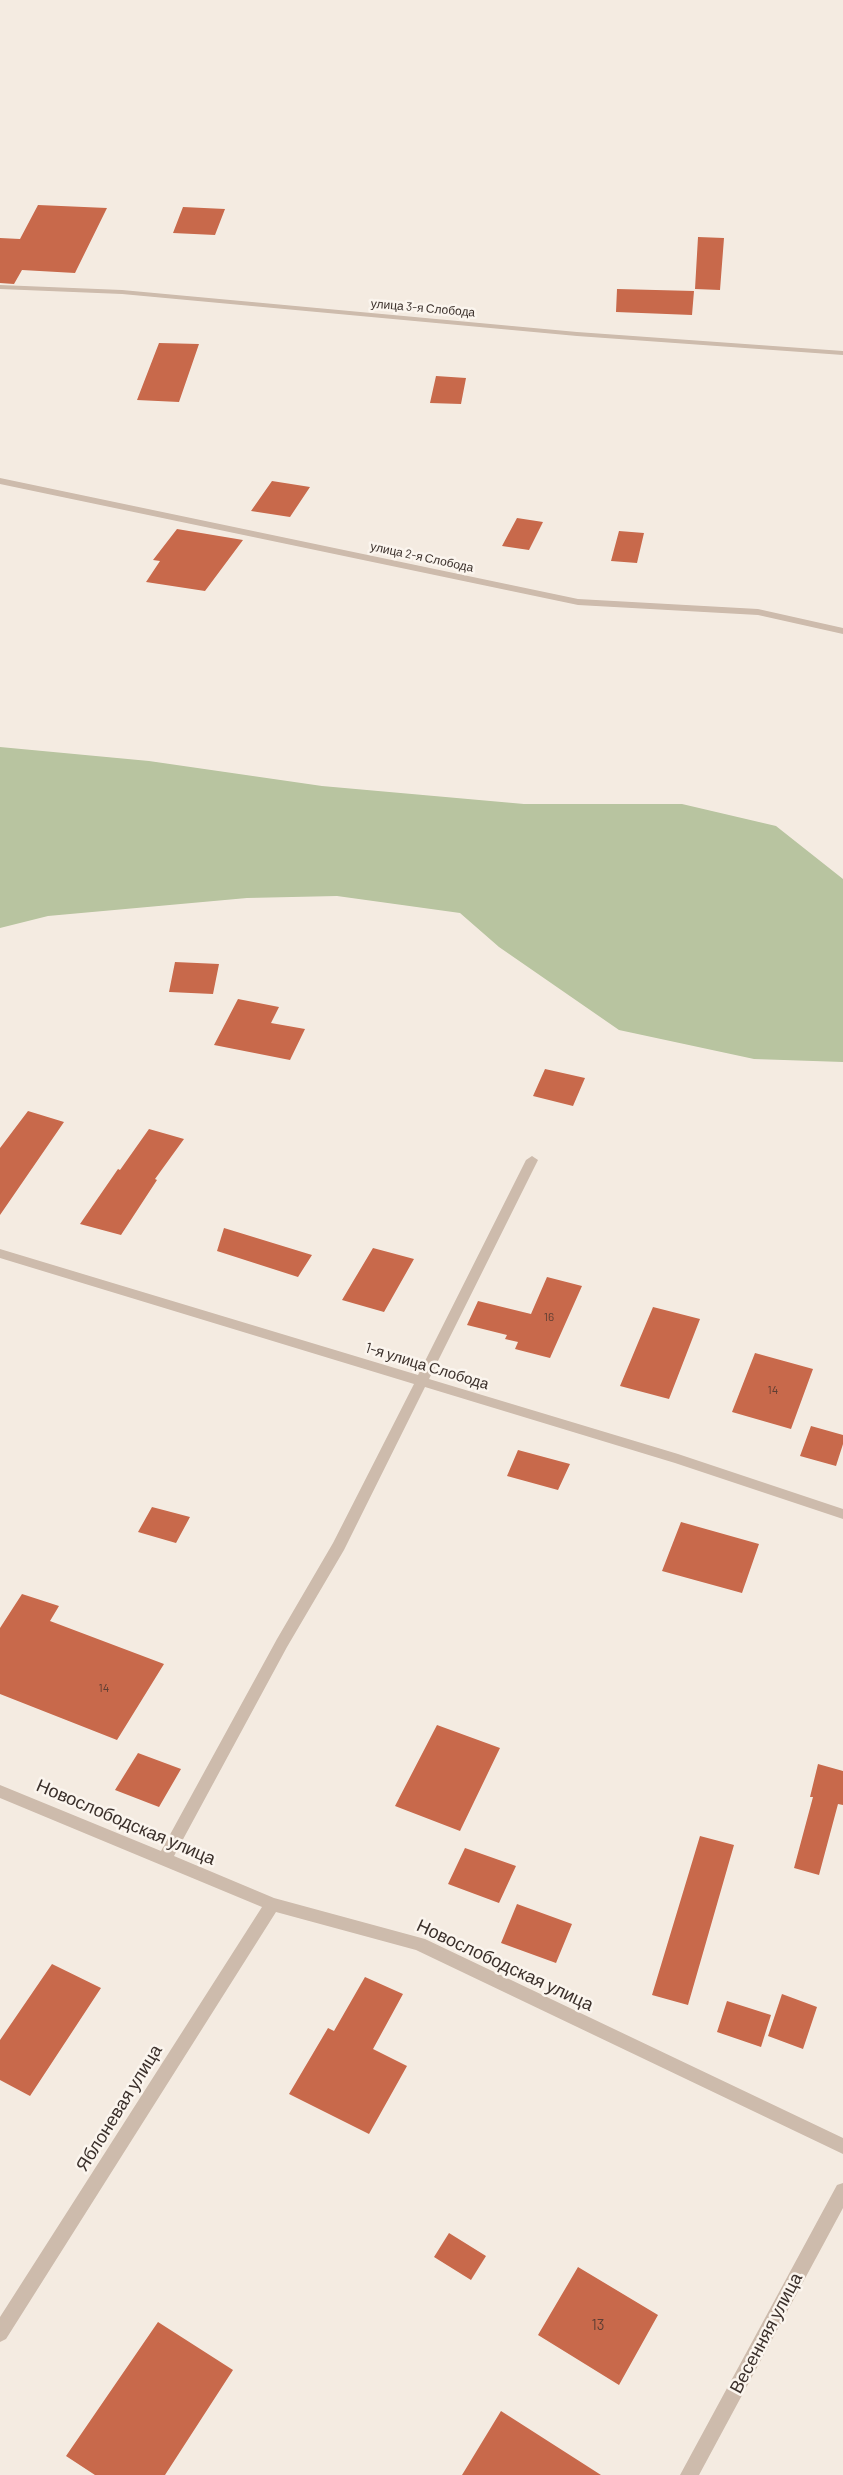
<!DOCTYPE html>
<meta charset="utf-8">
<style>
body{margin:0}
canvas{display:block;background:#f4ebe1}
</style>
<canvas width="843" height="2475"></canvas>
<script>
const ctx = document.querySelector('canvas').getContext('2d');
ctx.lineJoin = 'round';
function paint(path, color) {
  ctx.fillStyle = color;
  ctx.fill(path, 'evenodd');
}
function toPath(rows) {
  const path = new Path2D();
  for (const r of rows) {
    path.moveTo(r[0], r[1]);
    for (let i = 2; i < r.length; i += 2) path.lineTo(r[i], r[i + 1]);
  }
  return path;
}
function drawText(font, color, halo, rows, align = 'center') {
  ctx.font = font + ' Barlow,sans-serif';
  ctx.lineWidth = 5;
  ctx.setLineDash([]);
  ctx.textBaseline = 'middle';
  ctx.strokeStyle = halo;
  ctx.fillStyle = color;
  for (const [text, x, y, turn = 0] of rows) {
    ctx.save();
    ctx.translate(x, y);
    ctx.rotate((+turn || 0) * Math.PI / 180);
    ctx.textAlign = isNaN(turn) ? turn : align;
    if (halo) ctx.strokeText(text, 0, 0);
    ctx.fillText(text, 0, 0);
    ctx.restore();
  }
}
paint(toPath([
 [0,747,149,761,322,786,524,804,682,804,776,826,843,879,843,1062,754,1059,619,1030,499,947,460,913,337,896,247,898,48,916,0,928]
]), '#b8c4a0');
paint(toPath([
 [38,205,107,208,75,273,22,270,14,284,0,283,0,238,20,239],
 [183,207,225,209,215,235,173,233],
 [698,237,724,238,720,290,695,289],
 [617,289,694,291,692,315,616,312],
 [159,343,199,344,179,402,137,400],
 [436,376,466,378,461,404,430,403],
 [272,481,310,487,290,517,251,511],
 [517,518,543,522,529,550,502,546],
 [177,529,243,540,205,591,146,582,160,561,153,560],
 [619,531,644,533,637,563,611,561],
 [175,962,219,964,213,994,169,992],
 [238,999,279,1007,271,1023,305,1029,290,1060,214,1045],
 [545,1069,585,1078,573,1106,533,1096],
 [28,1111,64,1122,0,1215,0,1148],
 [149,1129,184,1139,155,1179,157,1180,121,1235,80,1224,118,1169,120,1170],
 [224,1228,312,1255,298,1277,217,1251],
 [373,1248,414,1259,384,1312,342,1300],
 [547,1277,582,1286,550,1358,515,1349,518,1342,505,1339,507,1335,467,1325,478,1301,531,1314],
 [653,1307,700,1319,669,1399,620,1386],
 [755,1353,813,1369,791,1429,732,1412],
 [811,1426,843,1435,843,1444,836,1466,800,1456],
 [518,1450,570,1464,558,1490,507,1476],
 [152,1507,190,1517,176,1543,138,1532],
 [681,1522,759,1544,742,1593,662,1571],
 [22,1594,59,1606,50,1621,164,1664,117,1740,0,1694,0,1628],
 [437,1725,500,1748,460,1831,395,1806],
 [138,1753,181,1769,159,1807,115,1790],
 [818,1764,843,1771,843,1805,838,1804,819,1875,794,1868,813,1797,810,1797],
 [700,1836,734,1845,688,2005,652,1995],
 [465,1848,516,1866,499,1903,448,1884],
 [517,1904,572,1924,556,1963,501,1943],
 [52,1964,101,1988,30,2096,0,2080,0,2040],
 [365,1977,403,1994,373,2049,407,2066,369,2134,289,2094,328,2028,334,2031],
 [782,1994,817,2007,803,2049,768,2036],
 [727,2001,771,2015,761,2047,717,2032],
 [449,2233,486,2256,471,2280,434,2257],
 [578,2267,658,2315,619,2385,538,2335],
 [158,2322,233,2370,165,2475,95,2475,66,2456],
 [501,2411,601,2475,462,2475]
]), '#c8694b');
paint(toPath([
 [0,285,122,290,577,332,843,351,843,355,577,336,122,294,0,289,0,285],
 [0,478,578,599,758,609,843,628,843,634,758,615,578,605,0,484,0,478],
 [532,1156,538,1160,429,1379,678,1454,843,1509,843,1519,675,1463,425,1387,344,1550,287,1647,174,1856,274,1898,425,1939,843,2138,843,2154,416,1950,276,1912,6,2339,0,2342,0,2317,262,1907,0,1798,0,1785,161,1851,277,1639,333,1543,414,1384,0,1258,0,1249,418,1375,526,1160,532,1156],
 [843,2183,843,2208,699,2475,680,2475,837,2185,843,2183]
]), '#cdbbac');
drawText('12px', '#3b302b', '#fbf5ee', [
 ["улица 3-я Слобода",423,308,5],
 ["улица 2-я Слобода",422,557,12]
]);
drawText('12px', '#5e3e33', null, [
 ["16",549,1317],
 ["14",773,1390],
 ["14",104,1688]
]);
drawText('15px', '#3b302b', '#fbf5ee', [
 ["1-я улица Слобода",427,1366,17]
]);
drawText('15px', '#5e3e33', null, [
 ["13",598,2325]
]);
drawText('18px', '#3b302b', '#fbf5ee', [
 ["Новослободская улица",126,1822,23],
 ["Новослободская улица",505,1965,25],
 ["Яблоневая улица",119,2108,-58],
 ["Весенняя улица",766,2333,-62]
]);
</script>
